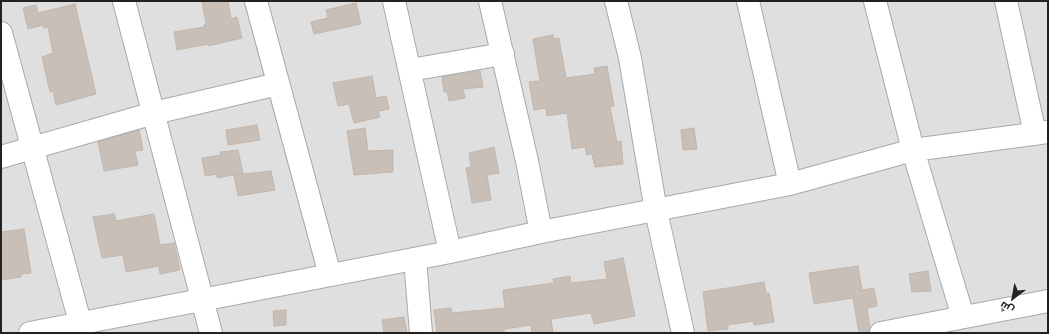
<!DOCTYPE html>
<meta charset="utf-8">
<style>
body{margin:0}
#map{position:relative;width:1049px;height:334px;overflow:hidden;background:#f2efe9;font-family:Jost,Cairo,sans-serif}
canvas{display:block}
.frame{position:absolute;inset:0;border:2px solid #222;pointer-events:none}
.north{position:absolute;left:993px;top:278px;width:40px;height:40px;-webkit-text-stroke:3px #fff;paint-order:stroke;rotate:212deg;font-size:11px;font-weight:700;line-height:16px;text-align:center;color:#222}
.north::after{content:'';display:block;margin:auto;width:14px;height:18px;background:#222;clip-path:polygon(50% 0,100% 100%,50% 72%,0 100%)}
</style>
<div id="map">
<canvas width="1049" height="334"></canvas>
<div class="frame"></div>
<div class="north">ش</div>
</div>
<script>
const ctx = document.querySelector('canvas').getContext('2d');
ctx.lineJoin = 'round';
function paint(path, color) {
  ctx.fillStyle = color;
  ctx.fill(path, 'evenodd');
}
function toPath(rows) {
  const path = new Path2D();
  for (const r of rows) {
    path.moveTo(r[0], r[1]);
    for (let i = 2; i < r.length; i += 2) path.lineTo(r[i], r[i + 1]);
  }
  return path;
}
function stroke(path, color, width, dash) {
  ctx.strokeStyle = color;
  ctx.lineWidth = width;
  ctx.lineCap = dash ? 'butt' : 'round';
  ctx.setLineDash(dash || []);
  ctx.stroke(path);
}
paint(toPath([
 [1,1,1048,1,1048,333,1,333]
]), '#e0dfdf');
const building = toPath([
 [202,1,228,1,231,19,237,17,242,38,208,46,208,44,177,50,174,32,204,27,204,25,206,24,202,1],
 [356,3,361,24,314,34,311,22,328,18,326,10,356,3],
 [75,4,96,94,56,105,53,91,50,92,42,57,53,53,48,27,44,28,43,25,28,29,23,8,36,5,38,13,75,4],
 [553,35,554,39,559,38,566,78,595,74,594,68,607,66,614,106,610,107,617,142,621,141,623,164,595,167,592,154,587,155,585,147,572,149,567,113,547,116,546,108,534,110,529,82,540,81,533,39,553,35],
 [480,71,483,87,463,89,465,98,449,101,447,92,444,92,442,77,480,71],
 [372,76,376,98,386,96,389,109,378,111,380,117,354,123,349,104,338,106,333,83,372,76],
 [257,125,260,140,228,145,226,130,257,125],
 [365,128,368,151,393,150,393,172,354,175,347,131,365,128],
 [694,128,697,149,683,150,681,130,694,128],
 [139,130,143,150,135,151,138,165,104,171,98,142,139,130],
 [494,147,499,173,487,175,491,200,472,203,466,168,471,167,469,153,494,147],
 [238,150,243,173,217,178,217,174,205,176,202,158,221,155,220,152,238,150],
 [271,171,275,190,238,196,234,175,271,171],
 [114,214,116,221,154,214,160,245,174,243,180,270,160,274,159,266,126,272,123,255,102,258,93,217,114,214],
 [24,229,31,273,21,274,21,277,1,280,1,232,24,229],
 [623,258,635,316,594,324,591,313,551,319,553,333,532,333,531,325,504,329,504,333,437,333,434,310,451,308,452,313,505,308,503,290,554,283,553,279,570,276,571,283,607,279,604,262,623,258],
 [858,266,862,290,874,288,877,306,867,308,870,328,869,333,859,333,853,298,814,304,809,273,858,266],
 [928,271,931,291,912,292,909,274,928,271],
 [764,282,766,294,769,293,774,322,754,325,753,321,728,325,728,329,708,331,703,292,764,282],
 [286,310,286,325,274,326,273,311,286,310],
 [404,317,407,333,384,333,382,320,404,317]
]);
paint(building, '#c7bfb8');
stroke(building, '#c4b6ab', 1);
const minor = toPath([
 [124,1,211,333],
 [256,1,330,275],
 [394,1,450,252],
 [490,1,527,161,541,232],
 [616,1,630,58,656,211,683,333],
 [748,1,790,184],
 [875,1,913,150,963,317],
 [1006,1,1035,134],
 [1,33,80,322],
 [410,70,503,54],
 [1,157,154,113,278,84],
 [415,259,421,333],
 [30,333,450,252,541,232,790,184,913,150,1048,132],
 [881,333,1048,301]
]);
stroke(minor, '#a9a9a9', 24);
stroke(minor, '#fff', 22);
</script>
